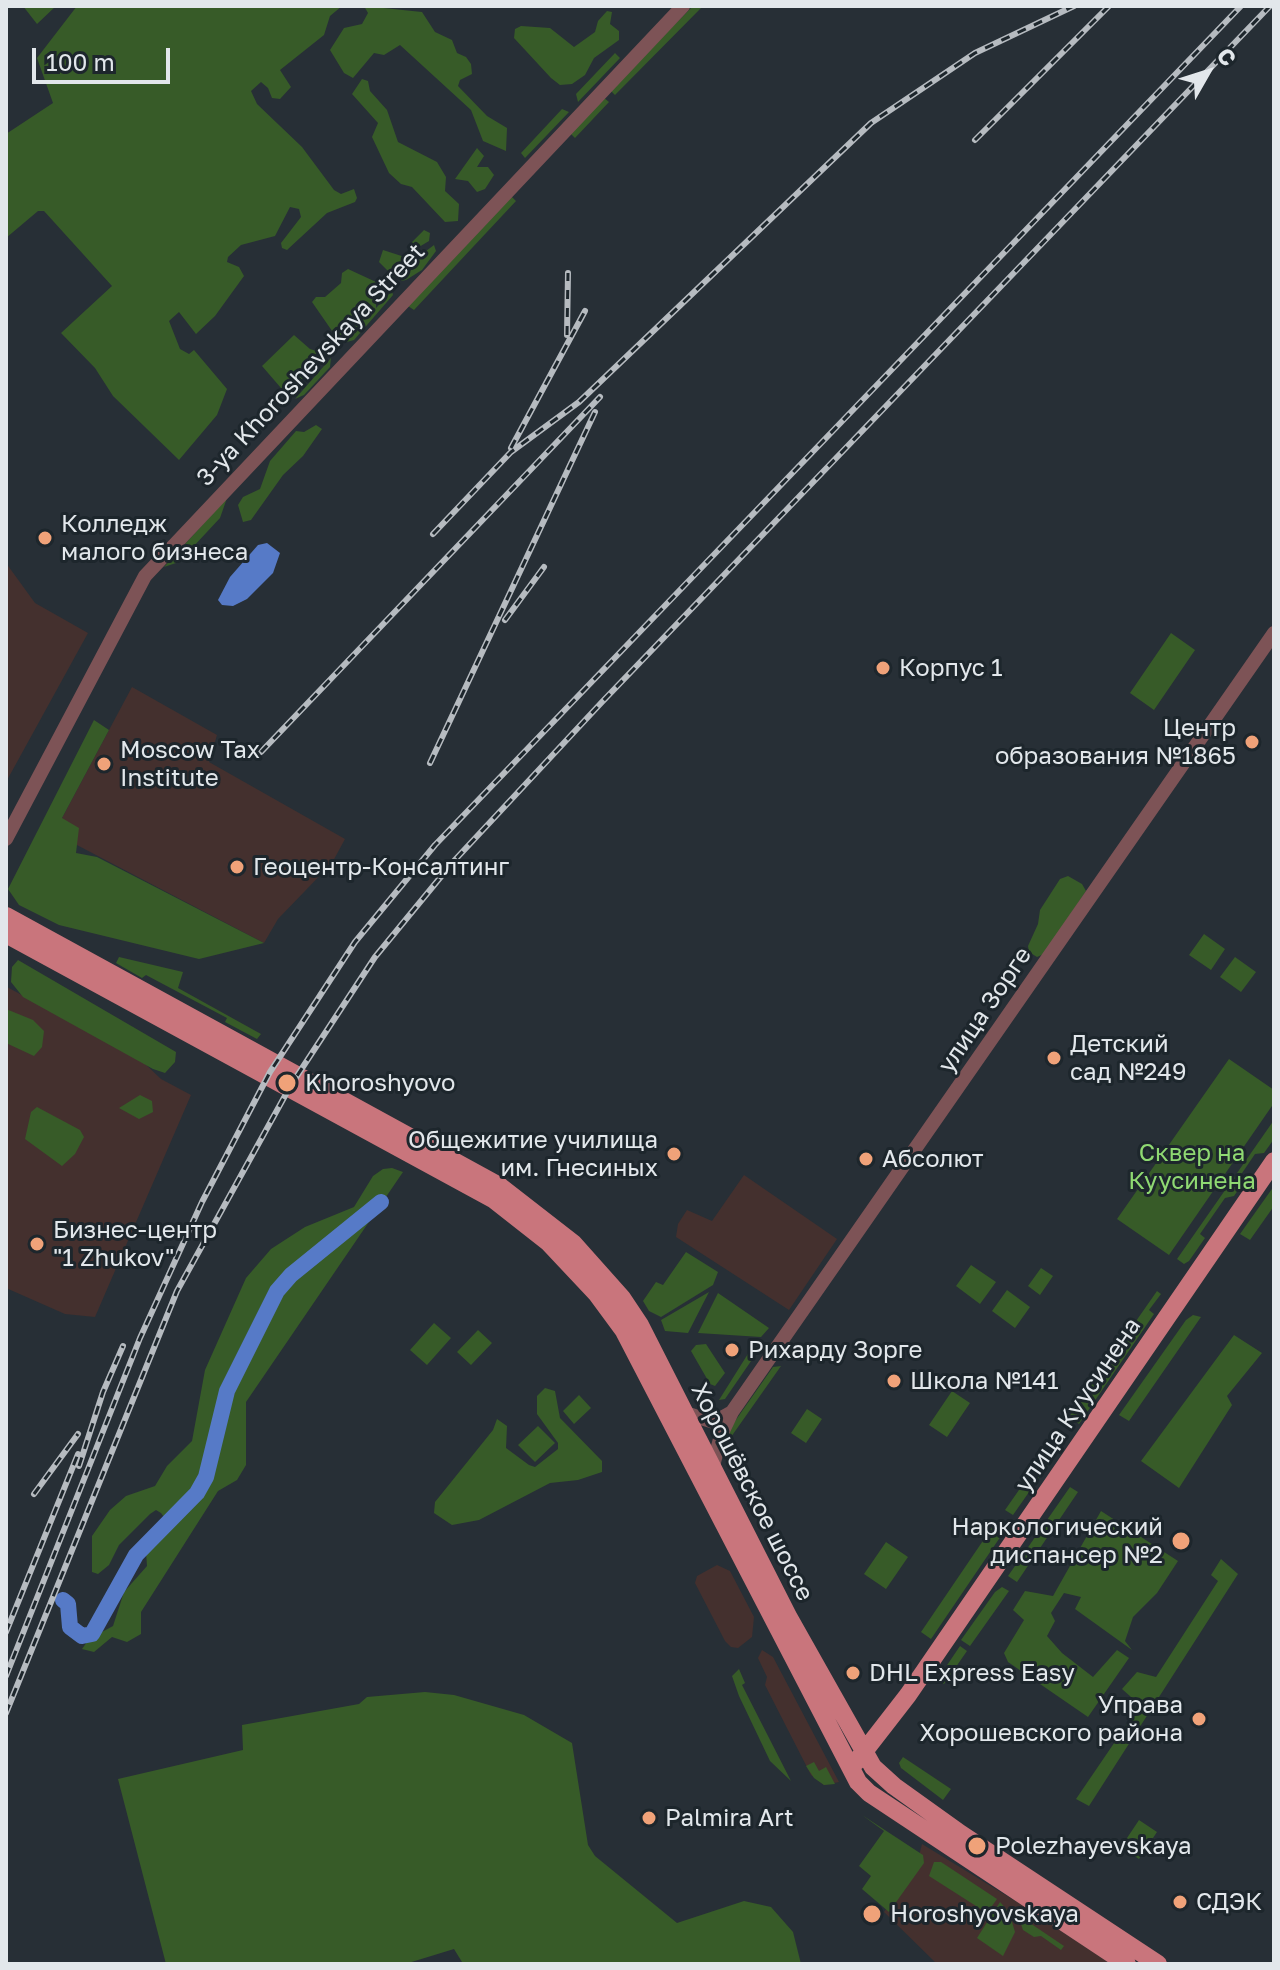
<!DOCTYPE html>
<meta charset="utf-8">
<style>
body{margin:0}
#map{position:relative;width:1280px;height:1970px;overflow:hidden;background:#272f36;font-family:"Golos Text",sans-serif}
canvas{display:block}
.frame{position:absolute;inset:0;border:8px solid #e2e7eb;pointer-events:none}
.north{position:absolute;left:1168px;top:32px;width:80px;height:80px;-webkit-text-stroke:6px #1d262c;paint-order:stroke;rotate:51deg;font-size:22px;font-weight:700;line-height:32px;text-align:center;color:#e2e7eb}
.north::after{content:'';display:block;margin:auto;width:28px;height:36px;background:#e2e7eb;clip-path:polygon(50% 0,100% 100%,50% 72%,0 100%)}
.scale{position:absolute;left:32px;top:48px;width:138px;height:36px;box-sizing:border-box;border:4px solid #e2e7eb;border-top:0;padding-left:10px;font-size:24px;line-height:28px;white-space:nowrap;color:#e2e7eb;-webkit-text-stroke:6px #1d262c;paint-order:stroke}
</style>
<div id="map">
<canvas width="1280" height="1970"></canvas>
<div class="frame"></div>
<div class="north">С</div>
<div class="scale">100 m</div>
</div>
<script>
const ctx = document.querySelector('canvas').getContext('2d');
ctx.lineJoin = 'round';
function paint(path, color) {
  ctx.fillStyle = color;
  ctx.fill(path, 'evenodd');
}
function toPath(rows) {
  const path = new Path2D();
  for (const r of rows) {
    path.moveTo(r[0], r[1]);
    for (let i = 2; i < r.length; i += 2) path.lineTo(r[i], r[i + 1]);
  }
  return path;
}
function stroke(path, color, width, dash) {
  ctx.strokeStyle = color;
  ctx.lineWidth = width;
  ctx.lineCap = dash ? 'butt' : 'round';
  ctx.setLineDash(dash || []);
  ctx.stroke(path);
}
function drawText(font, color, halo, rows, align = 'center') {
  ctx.font = font + ' "Golos Text",sans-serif';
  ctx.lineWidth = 6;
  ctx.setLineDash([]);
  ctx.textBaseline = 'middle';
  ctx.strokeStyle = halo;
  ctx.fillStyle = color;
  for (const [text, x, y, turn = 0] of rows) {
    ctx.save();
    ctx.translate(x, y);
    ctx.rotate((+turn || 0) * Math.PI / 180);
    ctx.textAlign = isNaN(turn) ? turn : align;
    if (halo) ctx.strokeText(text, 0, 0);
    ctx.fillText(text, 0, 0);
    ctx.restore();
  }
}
paint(toPath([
 [6,563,35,603,88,633,6,782],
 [132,687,217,735,209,762,345,839,332,863,278,919,264,943,54,833],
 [7,987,140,1059,161,1079,191,1095,95,1317,65,1314,6,1288],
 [744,1175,837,1239,789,1310,676,1237,678,1224,687,1210,712,1221],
 [717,1565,730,1571,754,1617,752,1637,738,1648,731,1647,725,1641,695,1583,697,1576],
 [762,1650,773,1657,839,1782,824,1785,811,1775,765,1685,767,1677,758,1658],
 [922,1844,1017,1902,1111,1964,937,1964,884,1912,916,1868]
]), '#44302e');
paint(toPath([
 [23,6,56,6,37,24],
 [77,6,342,6,330,16,324,35,280,70,291,87,280,99,272,98,268,88,261,82,251,91,257,104,302,147,334,190,341,194,354,189,357,198,355,202,327,213,287,250,282,248,281,243,301,217,299,209,290,207,275,236,241,245,228,257,227,262,239,267,244,276,215,316,196,334,179,312,169,321,180,349,189,354,194,350,227,389,217,415,179,460,113,396,95,368,61,333,112,286,44,211,38,211,6,238,6,134,53,103,37,58],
 [364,6,422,12,435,32,452,40,457,53,466,57,471,64,472,74,460,80,458,86,487,116,507,128,506,151,483,141,471,110,400,45,384,55,374,53,353,78,344,73,330,50,344,28,362,24,368,13],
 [693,6,703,6,615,95,610,90],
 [607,11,612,12,610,24,619,31,619,40,594,58,585,75,572,84,560,85,551,78,514,38,515,29,521,26,550,28,574,47,595,32,598,21],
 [615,53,620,58,578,102,576,94],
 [362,79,368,81,370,91,387,110,398,142,437,162,446,177,445,191,459,204,458,221,445,222,412,187,401,184,389,173,372,137,378,123,352,94],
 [603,97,609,102,575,138,570,133],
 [562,109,569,112,525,158,521,153],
 [477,148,484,156,477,167,488,167,494,175,485,189,477,192,468,181,455,179],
 [511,196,516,201,414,310,408,306],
 [424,230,430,233,429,241,414,250,409,245],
 [434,245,436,251,422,270,406,280,401,281,412,269,395,278,379,262,383,250,414,260],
 [348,269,389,288,376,303,376,308,392,291,393,295,354,340,343,343,350,336,346,334,339,341,312,302,316,297,325,297,341,283,342,273],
 [294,335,310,349,326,354,287,395,262,366],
 [331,358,330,367,304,395,295,399],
 [316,425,322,429,303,456,283,475,251,520,243,522,238,505,243,497,260,489,270,461,296,431,304,432],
 [227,498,220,518,179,562,164,567],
 [1171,633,1195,650,1154,710,1130,693],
 [94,720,109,730,62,818,79,828,76,853,97,857,264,943,199,959,59,925,19,905,8,889],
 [1068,876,1082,884,1086,891,1044,954,1037,957,1029,952,1028,946,1038,924,1040,910,1060,879],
 [1204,934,1225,949,1211,970,1189,955],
 [119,957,183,972,178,988,261,1034,257,1039,225,1022,227,1018,146,975,142,978,116,963],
 [1235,957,1256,972,1241,992,1220,977],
 [18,960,176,1052,175,1062,165,1073,153,1069,23,997,11,982,12,967],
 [6,1009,33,1020,44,1031,42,1047,34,1056,6,1043],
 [1229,1059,1274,1090,1274,1103,1169,1255,1117,1219],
 [140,1095,152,1101,153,1112,139,1119,119,1108],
 [37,1107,80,1130,84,1137,75,1154,62,1166,25,1139,31,1112],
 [1274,1120,1274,1139,1264,1153,1255,1154,1236,1182,1241,1186,1234,1196,1225,1198,1200,1234,1205,1238,1189,1261,1184,1264,1177,1259],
 [392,1168,403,1172,246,1402,246,1465,237,1480,218,1491,141,1612,141,1634,127,1642,112,1637,94,1652,82,1649,89,1639,113,1626,124,1592,147,1566,146,1552,167,1532,170,1525,161,1513,156,1510,150,1514,119,1545,109,1565,98,1574,92,1572,92,1536,110,1510,126,1496,155,1486,167,1466,192,1441,205,1370,246,1278,271,1249,305,1227,354,1207,373,1176,383,1169],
 [1274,1186,1274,1206,1250,1240,1240,1234],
 [686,1252,718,1272,713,1285,661,1317,649,1311,643,1301,656,1282,663,1285],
 [971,1265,996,1282,980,1304,956,1286],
 [1041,1268,1053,1276,1040,1295,1028,1286],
 [1007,1290,1030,1307,1015,1328,992,1311],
 [1157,1291,1161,1294,1149,1310,1154,1314,1079,1424,1069,1417],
 [709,1292,688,1333,665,1331,661,1320],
 [718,1293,769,1328,761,1337,698,1333],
 [1193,1315,1201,1317,1129,1421,1119,1415,1186,1320],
 [434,1323,451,1338,427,1365,410,1350],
 [478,1330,492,1343,471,1365,457,1352],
 [1234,1335,1262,1353,1227,1396,1232,1405,1179,1488,1141,1461],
 [706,1344,725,1373,715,1386,710,1384,691,1351,696,1345],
 [760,1348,725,1399,719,1400,751,1349],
 [781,1366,731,1437,726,1434,773,1367],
 [545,1388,555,1391,560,1418,602,1461,602,1472,578,1480,550,1483,479,1520,452,1525,434,1513,435,1502,493,1430,497,1419,507,1426,506,1448,529,1465,535,1467,558,1449,558,1443,537,1414,537,1396],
 [952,1391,970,1403,947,1437,929,1425],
 [579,1395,591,1408,574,1424,563,1411],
 [807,1409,822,1419,806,1443,791,1433],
 [538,1426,555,1443,535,1462,518,1445],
 [1042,1457,1050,1462,1013,1515,1005,1510],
 [1070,1487,1078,1492,1017,1582,1008,1576],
 [1101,1511,1178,1561,1157,1593,1133,1617,1125,1641,1132,1650,1075,1609,1081,1597,1064,1593,1051,1613,1055,1621,1047,1636,1062,1653,1093,1677,1117,1650,1129,1658,1088,1717,1008,1662,1004,1653,1024,1620,1013,1610,1025,1591,1053,1596],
 [995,1523,1003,1533,931,1639,921,1632],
 [886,1542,908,1557,886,1589,864,1574],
 [1221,1559,1238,1574,1089,1806,1076,1799,1140,1705,1122,1689,1137,1672,1156,1677,1218,1581,1211,1575],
 [1002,1587,1009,1591,970,1646,961,1640,995,1592],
 [960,1646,967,1651,944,1684,937,1680],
 [739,1669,745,1683,742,1685,791,1781,770,1761,739,1696,732,1676],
 [425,1692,454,1695,524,1715,572,1743,588,1845,595,1856,677,1923,744,1901,771,1907,793,1932,801,1964,432,1964,462,1962,454,1949,405,1964,166,1964,118,1779,243,1750,242,1725,359,1704,367,1697],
 [903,1757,951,1789,943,1800,901,1768,899,1763],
 [814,1762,819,1771,826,1767,835,1784,824,1785,814,1778,806,1766],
 [862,1815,923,1855,924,1863,889,1912,862,1889,871,1876,859,1866,884,1831],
 [1139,1820,1157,1832,1139,1859,1121,1847],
 [934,1862,941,1862,997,1899,987,1913,929,1876],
 [1000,1902,1009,1912,1015,1932,1003,1956,977,1938],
 [1018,1915,1064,1946,1061,1950,1041,1936,1034,1937,1023,1930]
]), '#375b28');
paint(toPath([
 [267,543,280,553,273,573,247,599,233,606,222,605,218,600,230,577,258,545]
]), '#567ac7');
stroke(toPath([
 [63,1600,68,1604,70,1627,82,1636,92,1634,136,1555,197,1493,206,1477,227,1391,277,1291,291,1275,381,1202]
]), '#567ac7', 16);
stroke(toPath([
 [6,839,145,576,683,6],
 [685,1413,714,1422,732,1412],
 [713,1466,721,1435,732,1412,1274,633]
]), '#7d5356', 14);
stroke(toPath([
 [6,916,501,1187,573,1243,622,1298,640,1325,789,1618,873,1767,894,1786,961,1834,1158,1964],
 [6,934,493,1199,549,1243,596,1293,624,1331,858,1782,869,1793,1127,1964],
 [856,1762,908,1695,1274,1161]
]), '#c9757c', 18);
const rail = toPath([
 [975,140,1109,6],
 [567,335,568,273],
 [511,448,585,311],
 [433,534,511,452,579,402,871,123,975,53,1074,6],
 [505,620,544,567],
 [261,752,600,397],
 [430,763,595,412],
 [79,1466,103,1392,123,1346],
 [34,1494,78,1434],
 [6,1632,78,1454],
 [6,1676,140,1338,202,1202,270,1072,355,942,435,845,1241,6],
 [6,1713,177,1291,291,1085,375,957,453,862,602,702,1270,6]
]);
stroke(rail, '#b6bbc0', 6);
stroke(rail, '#1d262c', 3, [9]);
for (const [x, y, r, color] of [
 [45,538,8,"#f0a279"],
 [883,668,8,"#f0a279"],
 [1252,742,8,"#f0a279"],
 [104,764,8,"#f0a279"],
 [237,867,8,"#f0a279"],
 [1054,1058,8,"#f0a279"],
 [287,1083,10,"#f0a279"],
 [674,1154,8,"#f0a279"],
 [866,1159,8,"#f0a279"],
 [37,1244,8,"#f0a279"],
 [732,1350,8,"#f0a279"],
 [894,1381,8,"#f0a279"],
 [1181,1541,10,"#f0a279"],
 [853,1673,8,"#f0a279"],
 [1199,1719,8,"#f0a279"],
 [649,1818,8,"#f0a279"],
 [977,1846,10,"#f0a279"],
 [1180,1902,8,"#f0a279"],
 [872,1914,10,"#f0a279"]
]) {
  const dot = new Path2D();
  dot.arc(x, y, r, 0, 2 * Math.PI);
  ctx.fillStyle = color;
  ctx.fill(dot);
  stroke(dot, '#1d262c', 3);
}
drawText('24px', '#e2e7eb', '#1d262c', [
 ["3-ya Khoroshevskaya Street",311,365,-47],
 ["улица Зорге",985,1010,-56],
 ["улица Куусинена",1078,1405,-56],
 ["Хорошёвское шоссе",752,1492,63]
]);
drawText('24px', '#e2e7eb', '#1d262c', [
 ["Колледж",61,524],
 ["малого бизнеса",61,552],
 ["Корпус 1",899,668],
 ["Центр",1236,728,"right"],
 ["образования №1865",1236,756,"right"],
 ["Moscow Tax",120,750],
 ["Institute",120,778],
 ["Геоцентр-Консалтинг",253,867],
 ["Детский",1070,1044],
 ["сад №249",1070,1072],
 ["Khoroshyovo",305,1083],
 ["Общежитие училища",658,1140,"right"],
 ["им. Гнесиных",658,1168,"right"],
 ["Абсолют",882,1159],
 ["Бизнес-центр",53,1230],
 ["\"1 Zhukov\"",53,1258],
 ["Рихарду Зорге",748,1350],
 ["Школа №141",910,1381],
 ["Наркологический",1163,1527,"right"],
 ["диспансер №2",1163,1555,"right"],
 ["DHL Express Easy",869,1673],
 ["Управа",1183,1705,"right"],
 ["Хорошевского района",1183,1733,"right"],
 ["Palmira Art",665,1818],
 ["Polezhayevskaya",995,1846],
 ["СДЭК",1196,1902],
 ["Horoshyovskaya",890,1914]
], 'left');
drawText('24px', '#8fd972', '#1d262c', [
 ["Сквер на",1192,1153],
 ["Куусинена",1192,1181]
]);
</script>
